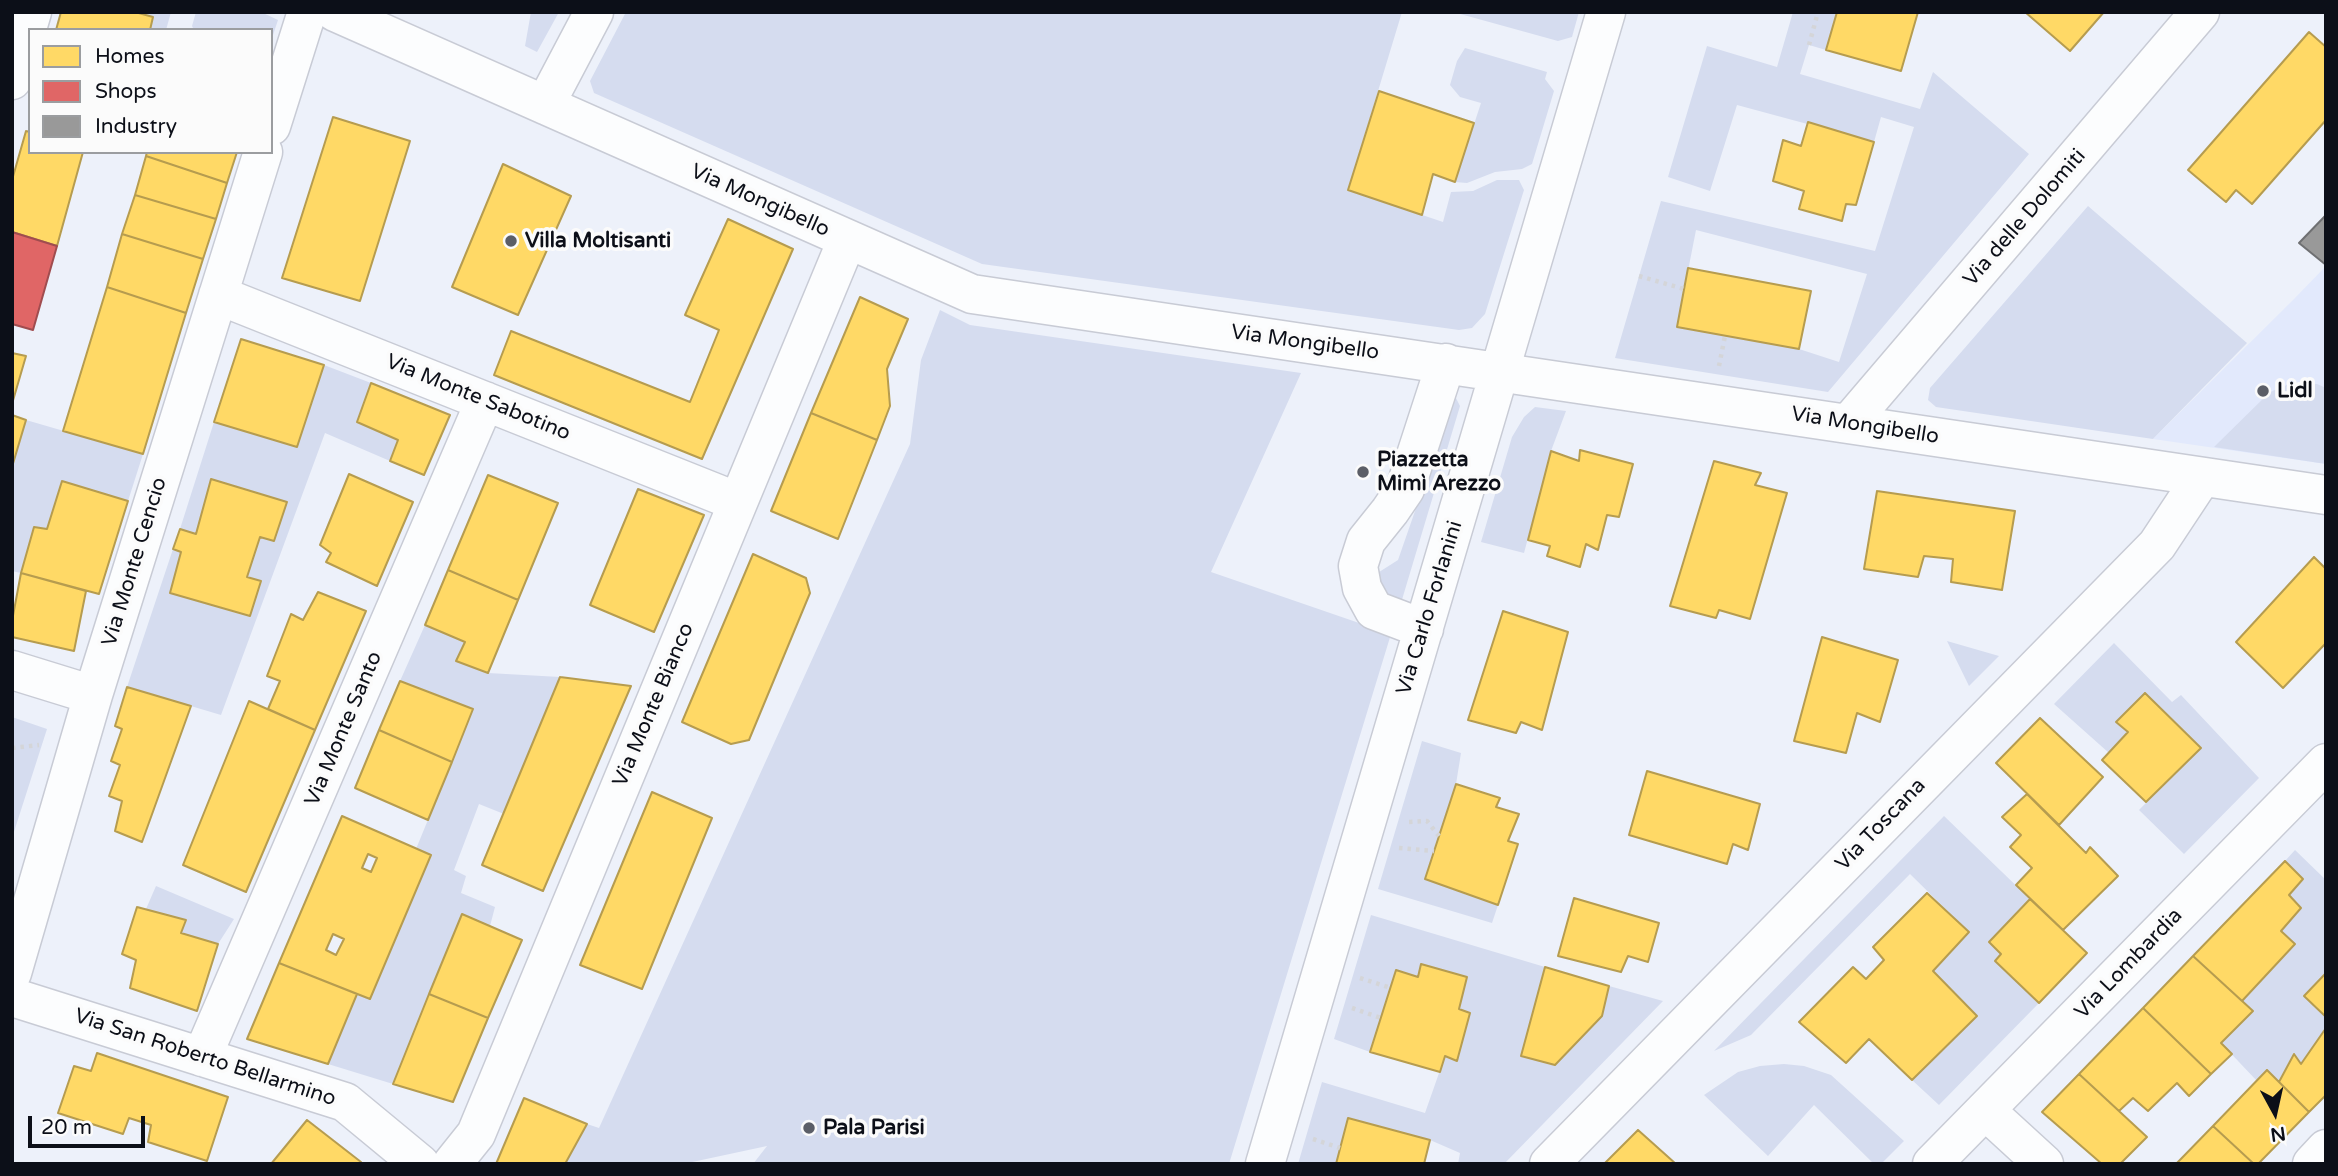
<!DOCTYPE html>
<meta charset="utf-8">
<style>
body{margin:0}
#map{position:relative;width:2338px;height:1176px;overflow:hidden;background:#edf1fa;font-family:"Varela Round",sans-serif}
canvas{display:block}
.frame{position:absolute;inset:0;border:14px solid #0c0f18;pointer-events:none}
.legend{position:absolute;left:28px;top:28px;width:245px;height:126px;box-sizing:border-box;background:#fbfbfb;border:2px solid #9b9da0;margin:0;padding:9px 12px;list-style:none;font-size:21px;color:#0c0f18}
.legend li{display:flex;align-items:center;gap:14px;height:35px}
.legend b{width:35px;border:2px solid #9b9da0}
.north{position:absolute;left:2240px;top:1078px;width:70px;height:70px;-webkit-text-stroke:5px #fbfbfb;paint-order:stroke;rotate:172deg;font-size:19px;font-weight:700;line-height:28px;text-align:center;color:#0c0f18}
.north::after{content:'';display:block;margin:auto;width:24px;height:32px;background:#0c0f18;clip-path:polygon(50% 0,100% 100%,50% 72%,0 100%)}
.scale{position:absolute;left:28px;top:1116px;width:117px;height:32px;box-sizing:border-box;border:4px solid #0c0f18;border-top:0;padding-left:9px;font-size:21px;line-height:24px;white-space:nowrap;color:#0c0f18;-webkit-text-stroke:5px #fbfbfb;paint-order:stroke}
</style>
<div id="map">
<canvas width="2338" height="1176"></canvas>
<div class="frame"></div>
<ul class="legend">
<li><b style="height:19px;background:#ffd966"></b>Homes</li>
<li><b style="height:19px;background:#e06666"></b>Shops</li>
<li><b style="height:19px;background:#999"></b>Industry</li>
</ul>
<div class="north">N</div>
<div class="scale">20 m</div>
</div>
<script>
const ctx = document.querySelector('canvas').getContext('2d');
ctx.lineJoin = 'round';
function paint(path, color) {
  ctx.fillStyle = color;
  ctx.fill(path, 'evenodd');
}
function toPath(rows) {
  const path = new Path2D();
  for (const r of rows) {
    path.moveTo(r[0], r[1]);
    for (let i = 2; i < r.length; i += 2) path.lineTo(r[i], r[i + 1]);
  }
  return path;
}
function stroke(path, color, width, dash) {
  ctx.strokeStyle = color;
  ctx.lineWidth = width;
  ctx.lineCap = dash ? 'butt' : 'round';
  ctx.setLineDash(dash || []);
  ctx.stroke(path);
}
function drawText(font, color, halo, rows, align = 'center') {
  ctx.font = font + ' "Varela Round",sans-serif';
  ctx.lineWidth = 7;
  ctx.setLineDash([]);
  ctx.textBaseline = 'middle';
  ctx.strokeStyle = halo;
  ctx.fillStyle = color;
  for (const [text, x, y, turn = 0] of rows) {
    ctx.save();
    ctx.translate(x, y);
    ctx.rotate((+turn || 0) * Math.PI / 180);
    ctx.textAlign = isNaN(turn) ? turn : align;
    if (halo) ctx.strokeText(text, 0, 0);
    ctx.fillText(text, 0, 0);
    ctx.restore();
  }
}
paint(toPath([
 [2326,266,2326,464,2153,439,2293,300]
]), '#e2e9fc');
paint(toPath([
 [135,12,171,12,166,30,150,30,153,18],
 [196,12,261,12,278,20,271,41,271,30,194,30,192,26],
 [531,12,559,12,537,52,525,46],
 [626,12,1402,12,1348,190,1443,222,1451,192,1473,191,1497,180,1519,180,1524,190,1485,314,1472,328,1459,330,982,264,594,93,590,81],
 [1453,12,1579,12,1572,37,1558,41],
 [1793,12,1837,12,1826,50,1809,45,1800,74,1920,109,1933,72,2029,154,1828,392,1615,358,1661,201,1875,251,1914,127,1881,117,1874,142,1737,105,1710,191,1668,177,1707,46,1777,67],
 [1696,230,1867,274,1839,362,1799,349,1677,327],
 [1465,48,1547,72,1545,79,1554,91,1532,164,1522,169,1495,172,1467,183,1455,182,1481,103,1460,97,1450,85,1457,61],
 [2088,206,2247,343,2153,439,1936,407,1928,400,1930,388],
 [940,310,970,325,1301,373,1211,572,1391,634,1229,1164,753,1164,767,1146,683,1164,565,1164,587,1124,599,1128,910,444,921,360],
 [324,365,371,383,357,422,398,440,390,461,325,433,221,715,127,687,173,549,181,552,170,593,250,616,261,582,247,577,260,537,274,541,287,502,196,534,180,529,214,422,297,447],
 [2292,383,2317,384,2326,388,2326,464,2214,447,2270,392],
 [1455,396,1460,406,1401,603,1381,591,1376,574,1398,560],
 [1535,407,1566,411,1551,451,1524,553,1481,542,1512,437,1524,417],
 [26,420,143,454,128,501,62,481,47,529,34,528,21,573,12,571,12,467],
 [425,625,465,642,457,661,488,673,560,677,504,814,479,804,454,870,466,876,461,893,495,907,490,926,462,915,393,1084,328,1064,357,994,370,999,416,849,473,710,400,681],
 [1947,641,1999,656,1969,686],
 [2114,643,2172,702,2181,695,2259,778,2184,854,2139,810,2201,747,2145,693,2117,722,2128,732,2109,753,2054,704],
 [12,717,47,729,12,838],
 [1422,741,1461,753,1456,784,1425,879,1498,905,1492,923,1378,889],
 [1944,816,2030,899,1989,942,2001,954,1995,961,2039,1003,1939,1105,1912,1080,1977,1016,1933,971,1969,932,1910,874,1751,1035,1714,1051],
 [2295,850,2326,880,2326,973,2304,996,2326,1017,2326,1028,2301,1064,2293,1054,2279,1082,2267,1071,2257,1081,2221,1043,2253,1011,2242,1001,2295,944,2281,931,2301,908,2289,895,2303,879,2285,861],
 [156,886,234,919,218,944,181,933,186,920,146,909],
 [1371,915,1545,967,1521,1056,1555,1065,1602,1016,1609,986,1663,1001,1504,1164,1458,1164,1460,1153,1430,1140,1349,1118,1336,1164,1298,1164,1322,1082,1425,1113,1445,1056,1457,1060,1470,1013,1459,1009,1467,977,1421,964,1418,977,1396,970,1370,1052,1334,1039],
 [1784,1064,1804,1066,1831,1075,1904,1141,1881,1164,1874,1164,1814,1105,1768,1156,1704,1095,1738,1072,1760,1066]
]), '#d5dcef');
const homes = toPath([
 [61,12,135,12,153,17,150,30,56,30,61,12],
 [1837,12,1918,12,1901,71,1826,50,1837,12],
 [2025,12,2104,12,2070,51,2025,12],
 [2309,32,2326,47,2326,120,2252,204,2236,190,2226,202,2188,170,2309,32],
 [1379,91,1474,123,1455,182,1433,174,1422,215,1348,190,1379,91],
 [333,117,410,141,360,301,282,278,333,117],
 [1808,122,1874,142,1856,205,1846,204,1842,221,1799,209,1804,191,1773,181,1783,140,1801,146,1808,122],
 [26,131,30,132,30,152,83,152,57,246,12,232,12,180,26,131],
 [147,152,237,152,227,183,146,156,147,152],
 [146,156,227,183,216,219,135,195,146,156],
 [503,164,571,196,518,315,452,287,503,164],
 [135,195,216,219,203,259,122,234,135,195],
 [728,219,793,249,702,459,494,375,511,331,690,402,719,330,685,315,728,219],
 [122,234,203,259,186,313,107,287,122,234],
 [1688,268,1811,291,1799,349,1677,327,1688,268],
 [107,287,186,313,143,454,63,431,107,287],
 [860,297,908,319,887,369,890,406,877,440,811,413,860,297],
 [241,339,324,365,297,447,214,422,241,339],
 [12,353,26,356,12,404,12,353],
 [371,383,450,415,424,475,390,461,398,440,357,422,371,383],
 [811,413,877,440,838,539,771,511,811,413],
 [12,415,26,420,12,467,12,415],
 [1580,450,1633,464,1619,517,1607,515,1598,550,1586,544,1580,567,1547,556,1550,546,1528,540,1551,451,1579,461,1580,450],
 [1714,461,1761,473,1755,485,1787,493,1750,619,1719,610,1716,618,1670,606,1714,461],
 [349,474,413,502,377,586,326,562,331,553,320,545,349,474],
 [488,475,558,503,518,600,448,570,488,475],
 [211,479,287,502,274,541,260,537,247,577,261,581,250,616,170,593,181,552,173,549,180,529,196,534,211,479],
 [62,481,128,501,99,594,21,573,34,527,47,529,62,481],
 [638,489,704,515,654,632,590,605,638,489],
 [1877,491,2015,511,2002,590,1951,582,1953,559,1924,556,1918,577,1864,569,1877,491],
 [753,554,806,578,810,593,749,740,731,744,682,722,753,554],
 [2314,557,2326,569,2326,643,2283,688,2236,642,2314,557],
 [448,570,518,600,488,673,456,661,465,642,425,625,448,570],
 [21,573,86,591,74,651,12,637,12,621,21,573],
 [318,592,366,611,315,730,268,709,280,681,267,676,291,614,303,620,318,592],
 [1503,611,1568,632,1542,730,1521,722,1516,733,1468,720,1503,611],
 [1822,637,1898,660,1880,722,1857,713,1846,753,1794,741,1822,637],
 [560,677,631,686,543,891,482,865,560,677],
 [400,681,473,709,452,762,379,730,400,681],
 [127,687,191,706,142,842,115,831,122,801,109,796,120,765,111,761,122,729,115,726,127,687],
 [2145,693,2201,748,2146,802,2102,760,2128,732,2116,722,2145,693],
 [249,701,315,730,246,892,183,865,249,701],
 [2040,718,2103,777,2059,825,1996,763,2040,718],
 [379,730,452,762,428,820,355,788,379,730],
 [1647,771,1760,804,1748,850,1733,844,1727,864,1629,835,1647,771],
 [1456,784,1500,798,1496,807,1519,814,1508,841,1518,844,1498,905,1425,879,1456,784],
 [652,792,712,818,642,989,580,965,652,792],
 [2027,794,2086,853,2090,847,2118,876,2063,930,2016,885,2032,868,2010,847,2021,835,2002,817,2027,794],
 [342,816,431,855,370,999,279,963,342,816],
 [368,854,377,858,371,872,362,868,368,854],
 [333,934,344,939,336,955,326,950,333,934],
 [2285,861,2303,879,2289,895,2301,908,2281,931,2295,944,2242,1001,2193,956,2285,861],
 [1927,893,1969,932,1933,971,1977,1016,1912,1080,1869,1039,1846,1063,1799,1022,1853,967,1866,979,1884,960,1873,947,1927,893],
 [1574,898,1659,923,1648,962,1628,956,1621,972,1558,956,1574,898],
 [2030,899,2087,953,2039,1003,1995,961,2001,954,1989,942,2030,899],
 [137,907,186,920,181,933,218,944,197,1011,130,988,136,960,122,954,137,907],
 [462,914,522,940,488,1018,429,994,462,914],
 [2193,956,2253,1011,2221,1043,2232,1054,2211,1074,2143,1008,2193,956],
 [279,963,357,994,328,1064,247,1039,279,963],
 [1421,964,1467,977,1459,1009,1470,1013,1457,1061,1445,1056,1440,1072,1370,1052,1396,970,1418,977,1421,964],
 [1545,967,1609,986,1602,1016,1555,1065,1521,1056,1545,967],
 [2326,973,2326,1017,2304,996,2326,973],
 [429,994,488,1018,453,1102,393,1084,429,994],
 [2143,1008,2211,1074,2189,1096,2177,1083,2148,1111,2133,1098,2119,1111,2079,1074,2143,1008],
 [2326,1028,2326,1095,2309,1112,2279,1082,2294,1054,2301,1064,2326,1028],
 [97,1053,228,1097,207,1161,148,1142,151,1125,129,1118,123,1134,58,1113,74,1066,91,1071,97,1053],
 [2267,1070,2309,1112,2258,1164,2254,1164,2213,1126,2267,1070],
 [2079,1074,2147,1137,2120,1164,2102,1164,2042,1112,2079,1074],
 [524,1098,587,1124,565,1164,496,1164,524,1098],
 [1348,1118,1430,1140,1424,1164,1336,1164,1348,1118],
 [307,1120,361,1162,360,1164,271,1164,307,1120],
 [2213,1126,2254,1164,2176,1164,2213,1126],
 [1638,1130,1676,1164,1604,1164,1638,1130]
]);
paint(homes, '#ffd966');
stroke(homes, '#b69c4f', 2);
const shops = toPath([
 [12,232,57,246,33,330,12,324,12,232]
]);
paint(shops, '#e06666');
stroke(shops, '#a04c4f', 2);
const industry = toPath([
 [2326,215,2326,265,2299,243,2326,215]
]);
paint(industry, '#999');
stroke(industry, '#6f7072', 2);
const minor = toPath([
 [335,12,972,294,2326,495],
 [12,80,32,12],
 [545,105,594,12],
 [271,126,307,12],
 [218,295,738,502],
 [1849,423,2200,12],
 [1424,629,1374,610,1362,588,1358,566,1366,541,1390,511,1405,489,1446,363],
 [12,670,93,695],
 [12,973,93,695,263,152],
 [12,997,345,1102,420,1164],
 [202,1057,485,401],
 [1985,1110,2044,1164],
 [452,1164,476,1134,847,240],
 [1265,1164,1606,12],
 [1549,1164,2157,545,2202,477],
 [1932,1164,2326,763],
 [2312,1164,2326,1149]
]);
stroke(minor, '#c8cbd5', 41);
stroke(toPath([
 [1809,45,1818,12],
 [1639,276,1684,289],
 [1719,366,1725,336],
 [12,748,39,745],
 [1409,822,1427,821,1439,836],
 [1399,848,1434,851],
 [1360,978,1391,988],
 [1352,1008,1381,1018],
 [1313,1139,1340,1148]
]), '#d4d5d8', 4.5, [3.5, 5]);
stroke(minor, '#fcfdfe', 38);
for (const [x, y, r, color] of [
 [511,241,7,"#5b5e67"],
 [2263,391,7,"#5b5e67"],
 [1363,472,7,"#5b5e67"],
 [809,1128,7,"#5b5e67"]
]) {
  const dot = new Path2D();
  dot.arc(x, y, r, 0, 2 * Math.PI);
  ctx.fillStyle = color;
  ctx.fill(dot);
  stroke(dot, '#fbfbfb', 2.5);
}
drawText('21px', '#0c0f18', '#fbfbfb', [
 ["Via Mongibello",760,201,24],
 ["Via delle Dolomiti",2025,218,-49],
 ["Via Mongibello",1305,343,8],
 ["Via Monte Sabotino",478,398,22],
 ["Via Mongibello",1865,426,9],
 ["Via Monte Cencio",135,562,-73],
 ["Via Carlo Forlanini",1430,608,-73],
 ["Via Monte Bianco",654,705,-67],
 ["Via Monte Santo",344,729,-67],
 ["Via Toscana",1881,825,-46],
 ["Via Lombardia",2129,964,-46],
 ["Via San Roberto Bellarmino",205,1058,18]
]);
drawText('bold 21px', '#0c0f18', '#fbfbfb', [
 ["Villa Moltisanti",525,241],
 ["Lidl",2277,391],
 ["Piazzetta",1377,460],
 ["Mimì Arezzo",1377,484],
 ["Pala Parisi",823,1128]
], 'left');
</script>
